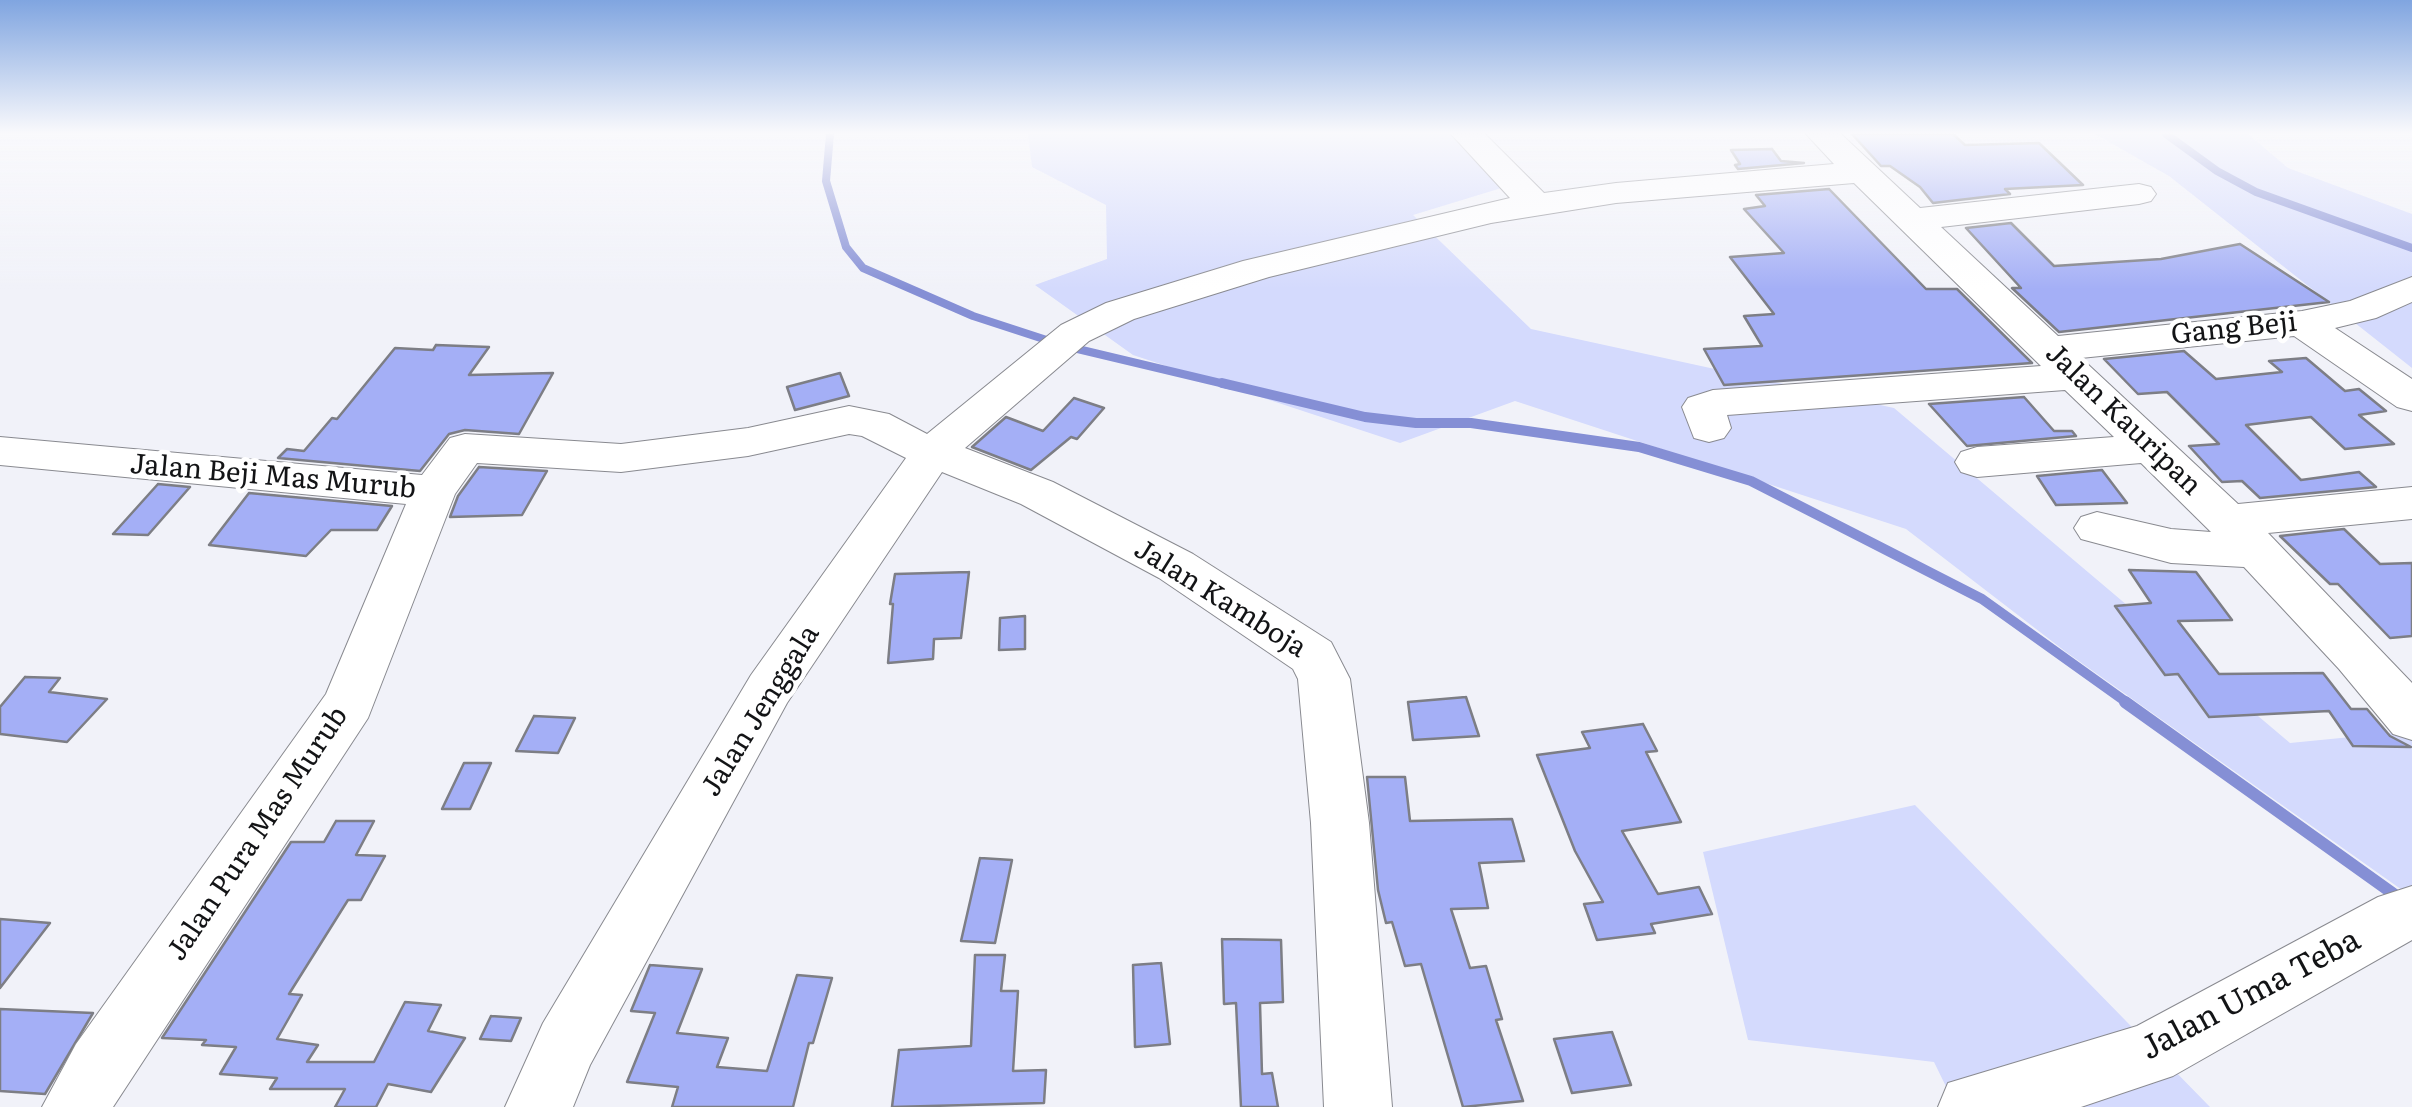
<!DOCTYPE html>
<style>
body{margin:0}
canvas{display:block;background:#f1f2f9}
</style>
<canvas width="2412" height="1107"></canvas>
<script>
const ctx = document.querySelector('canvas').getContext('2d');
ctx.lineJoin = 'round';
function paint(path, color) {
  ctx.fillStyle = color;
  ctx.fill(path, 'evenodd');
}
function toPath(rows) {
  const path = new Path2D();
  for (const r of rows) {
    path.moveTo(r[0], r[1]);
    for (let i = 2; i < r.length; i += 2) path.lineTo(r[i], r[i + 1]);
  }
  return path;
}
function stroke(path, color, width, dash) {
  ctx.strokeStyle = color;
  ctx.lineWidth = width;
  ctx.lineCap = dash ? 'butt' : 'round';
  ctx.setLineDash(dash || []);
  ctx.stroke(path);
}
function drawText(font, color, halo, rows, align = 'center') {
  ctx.font = font + ' Literata,serif';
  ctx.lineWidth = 9;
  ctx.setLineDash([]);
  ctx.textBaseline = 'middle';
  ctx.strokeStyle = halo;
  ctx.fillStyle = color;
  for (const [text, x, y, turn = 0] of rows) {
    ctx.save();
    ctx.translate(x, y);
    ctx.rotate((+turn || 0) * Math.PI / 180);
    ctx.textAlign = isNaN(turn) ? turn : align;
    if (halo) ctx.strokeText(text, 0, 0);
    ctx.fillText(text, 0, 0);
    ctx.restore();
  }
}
paint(toPath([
 [1028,134,1456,134,1508,186,1413,215,1531,329,1894,408,2290,743,2412,731,2412,897,2066,652,1906,529,1515,401,1400,443,1133,355,1035,285,1107,259,1106,205,1032,167],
 [2095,134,2248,134,2288,168,2412,214,2412,368,2169,176],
 [1915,805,2210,1107,1956,1107,1934,1062,1748,1040,1703,852]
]), '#d4dafd');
stroke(toPath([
 [830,134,826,181,846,247,863,268,973,316,1065,346,1233,386],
 [2166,134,2217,171,2256,192,2412,248]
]), '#858fd5', 8);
stroke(toPath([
 [1222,383,1365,417,1416,423,1471,423,1639,447,1751,481,1982,599,2129,704]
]), '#858fd5', 10);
stroke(toPath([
 [2125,702,2412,907]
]), '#858fd5', 12);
const building = toPath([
 [1852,134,1953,134,1965,145,2039,143,2083,185,2005,189,2010,194,1933,203,1920,187,1890,166,1881,166,1852,134],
 [1772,149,1781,161,1804,163,1738,169,1735,165,1740,164,1731,150,1772,149],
 [1829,189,1926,289,1957,289,2032,363,1724,385,1704,349,1762,346,1744,316,1774,314,1730,257,1784,253,1744,209,1765,206,1756,195,1829,189],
 [2011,223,2054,266,2161,259,2240,244,2329,302,2059,332,2012,288,2021,288,1966,228,2011,223],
 [436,345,489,347,469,375,553,373,519,434,465,430,449,434,420,471,278,458,287,449,304,451,332,418,337,419,395,348,433,350,436,345],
 [2184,351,2216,379,2282,372,2269,361,2306,358,2345,391,2359,389,2386,411,2359,415,2394,444,2345,449,2311,417,2246,425,2301,480,2359,472,2376,487,2260,498,2242,481,2222,482,2189,446,2219,444,2167,392,2138,394,2104,359,2184,351],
 [840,373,849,396,795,410,787,387,840,373],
 [2024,397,2054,431,2072,431,2076,436,1967,446,1929,404,2024,397],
 [1074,398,1104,408,1077,439,1071,437,1031,470,972,447,1006,417,1043,431,1074,398],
 [479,467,547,471,522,515,450,517,458,496,479,467],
 [2102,470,2127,503,2056,505,2037,476,2102,470],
 [158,484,190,487,148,535,113,534,158,484],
 [249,493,392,506,377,530,331,530,306,556,209,545,249,493],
 [2344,529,2380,564,2412,563,2412,636,2390,638,2338,584,2330,584,2280,536,2344,529],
 [2129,570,2196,572,2232,620,2178,621,2219,674,2323,673,2351,709,2367,709,2390,736,2411,747,2353,746,2329,711,2209,717,2178,674,2165,675,2115,606,2151,603,2129,570],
 [969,572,961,638,934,639,933,659,888,663,893,604,890,604,895,574,969,572],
 [1025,616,1025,649,999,650,1000,618,1025,616],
 [25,677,60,678,49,692,107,699,67,742,0,734,0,707,25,677],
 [1466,697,1479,736,1413,740,1408,702,1466,697],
 [534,716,575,718,558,753,516,751,534,716],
 [1643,724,1657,751,1646,752,1681,822,1622,831,1658,894,1699,887,1712,914,1651,924,1655,933,1597,940,1584,904,1603,902,1575,851,1537,755,1590,748,1582,732,1643,724],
 [464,763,491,763,470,809,442,809,464,763],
 [1367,777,1405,777,1410,821,1512,819,1524,861,1479,863,1488,908,1451,909,1470,968,1486,966,1502,1019,1496,1020,1523,1101,1463,1107,1421,964,1405,966,1392,922,1386,923,1378,890,1367,777],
 [336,821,374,821,356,855,385,856,361,900,348,900,289,994,302,995,277,1039,318,1045,307,1062,374,1062,405,1002,441,1005,428,1031,465,1038,431,1092,388,1084,376,1107,335,1107,345,1089,270,1089,277,1078,220,1074,236,1047,202,1045,206,1040,162,1038,291,842,324,842,336,821],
 [980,858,1012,860,995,943,961,941,980,858],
 [0,919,50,923,0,988,0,919],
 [1222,939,1281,940,1283,1002,1260,1003,1262,1074,1272,1073,1278,1107,1241,1107,1236,1003,1224,1004,1222,939],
 [975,955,1005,955,1001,991,1018,991,1013,1071,1046,1070,1044,1103,892,1107,899,1050,971,1046,975,955],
 [1161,963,1170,1044,1135,1047,1133,965,1161,963],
 [650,965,702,969,677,1033,728,1038,717,1067,767,1071,797,975,832,978,813,1043,809,1043,793,1107,672,1107,678,1087,627,1082,655,1013,631,1011,650,965],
 [0,1009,93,1013,45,1094,0,1091,0,1009],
 [491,1016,521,1018,511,1041,480,1039,491,1016],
 [1612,1032,1631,1085,1572,1093,1554,1039,1612,1032]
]);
paint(building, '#a4aff6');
stroke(building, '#7d7e85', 2.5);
const minor = toPath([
 [1451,134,1485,134,1544,193,1616,183,1834,164,1806,134,1841,134,1920,208,2139,184,2151,187,2156,194,2151,201,2139,204,1941,227,2058,336,2302,311,2350,301,2412,277,2412,302,2376,318,2335,328,2412,379,2412,411,2397,407,2294,336,2081,358,2238,504,2412,487,2412,519,2268,533,2412,683,2412,740,2393,734,2339,669,2244,567,2171,563,2081,539,2074,528,2081,517,2097,512,2171,529,2211,532,2141,463,1977,477,1961,472,1955,462,1961,452,1977,447,2114,437,2065,390,1727,415,1731,428,1724,438,1709,442,1694,438,1682,407,1688,398,1713,390,2041,366,1854,183,1616,203,1491,223,1269,277,1134,319,1089,341,965,448,1053,482,1193,554,1331,642,1350,679,1369,823,1392,1107,1324,1107,1311,823,1298,679,1293,669,1159,578,1021,504,942,472,787,703,590,1065,573,1107,505,1107,543,1023,751,675,906,458,862,436,849,434,748,456,621,472,477,463,455,494,368,718,113,1107,42,1107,76,1044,326,694,406,504,0,465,0,437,422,475,450,438,465,434,621,444,748,428,849,406,889,414,927,434,1061,325,1106,303,1243,261,1510,198,1451,134],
 [2412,886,2412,940,2173,1076,2081,1107,1938,1107,1948,1083,2137,1026,2378,897,2412,886]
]);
stroke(minor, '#898a90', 2);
paint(minor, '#fff');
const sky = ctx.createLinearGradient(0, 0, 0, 289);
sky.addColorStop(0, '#80a5e0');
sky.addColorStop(0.46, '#f9f9fc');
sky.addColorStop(1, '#f9f9fc00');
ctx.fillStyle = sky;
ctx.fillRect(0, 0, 2412, 289);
drawText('28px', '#131416', '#fff', [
 ["Gang Beji",2234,329,-6],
 ["Jalan Kauripan",2123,420,44],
 ["Jalan Beji Mas Murub",273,477,5],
 ["Jalan Kamboja",1220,599,32],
 ["Jalan Jenggala",761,711,-58],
 ["Jalan Pura Mas Murub",258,834,-56]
]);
drawText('32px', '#131416', '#fff', [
 ["Jalan Uma Teba",2251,995,-28]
]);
</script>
